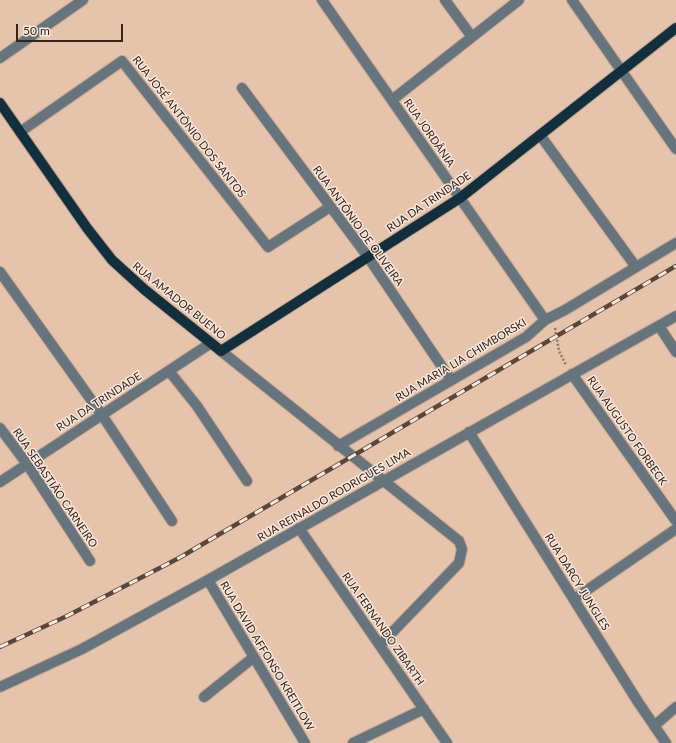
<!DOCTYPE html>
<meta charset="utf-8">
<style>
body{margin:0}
#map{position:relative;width:676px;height:743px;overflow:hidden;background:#e6c3ab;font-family:Lato,sans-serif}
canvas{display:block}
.scale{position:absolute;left:16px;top:24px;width:107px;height:18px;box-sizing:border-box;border:2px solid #33251c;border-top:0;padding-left:5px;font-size:12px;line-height:14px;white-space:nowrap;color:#33251c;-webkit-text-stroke:3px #fae7db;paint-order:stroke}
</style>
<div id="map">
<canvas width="676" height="743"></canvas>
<div class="scale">50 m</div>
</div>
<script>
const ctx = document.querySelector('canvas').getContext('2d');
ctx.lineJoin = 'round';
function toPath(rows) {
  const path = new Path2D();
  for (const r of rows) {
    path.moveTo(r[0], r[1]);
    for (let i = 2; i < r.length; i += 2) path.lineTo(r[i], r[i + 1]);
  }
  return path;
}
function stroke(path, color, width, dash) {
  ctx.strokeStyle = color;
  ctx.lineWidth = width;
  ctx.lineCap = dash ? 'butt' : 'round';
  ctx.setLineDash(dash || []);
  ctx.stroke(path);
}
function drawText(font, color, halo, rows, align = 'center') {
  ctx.font = font + ' Lato,sans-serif';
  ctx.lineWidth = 3;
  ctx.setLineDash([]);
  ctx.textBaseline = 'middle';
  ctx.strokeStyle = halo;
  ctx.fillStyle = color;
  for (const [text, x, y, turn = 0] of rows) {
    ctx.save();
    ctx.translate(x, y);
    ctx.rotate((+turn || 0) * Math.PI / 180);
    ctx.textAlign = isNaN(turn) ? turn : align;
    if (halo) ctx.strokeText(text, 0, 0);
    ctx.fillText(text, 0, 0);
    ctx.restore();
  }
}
const minor = toPath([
 [322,0,545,320],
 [445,0,472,37],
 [572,0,676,149],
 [0,58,83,0],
 [242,88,368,257,451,380],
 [392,100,519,0],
 [20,132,122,61,268,247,330,207],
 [540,135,636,267],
 [0,272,102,415,172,521],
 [659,326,676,352],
 [221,351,459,541,462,549,459,563,380,645],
 [169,371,197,406,247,481],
 [572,374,676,521],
 [0,428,27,464,90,561],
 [469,432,638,702,666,743],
 [338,446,526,337,545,320,565,310,676,243],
 [0,482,211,343],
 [299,528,447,743],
 [208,580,305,743],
 [574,599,676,529],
 [0,687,82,649,208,580,676,316],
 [204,697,254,657],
 [654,726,676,707],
 [353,743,424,709]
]);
const major = toPath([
 [0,103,87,228,112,260,145,290,221,351,460,198,676,28]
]);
stroke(minor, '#c2a38e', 12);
stroke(major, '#c2a38e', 12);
stroke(toPath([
 [555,328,559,351,566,365]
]), '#8f7766', 2.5, [2, 2]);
stroke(minor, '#65747d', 10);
stroke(major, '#122f3e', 10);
const rail = toPath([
 [0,647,67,616,179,558,676,266]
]);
stroke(rail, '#5a473b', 4.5);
stroke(rail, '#fae7db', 3, [9]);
drawText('11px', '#33251c', '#fae7db', [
 ["RUA JOSÉ ANTÔNIO DOS SANTOS",189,127,52],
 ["RUA JORDÂNIA",429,133,55],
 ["RUA DA TRINDADE",429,202,-34],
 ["RUA ANTÔNIO DE OLIVEIRA",358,226,54],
 ["RUA AMADOR BUENO",179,301,39],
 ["RUA MARIA LIA CHIMBORSKI",461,360,-31],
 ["RUA DA TRINDADE",99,402,-33],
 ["RUA AUGUSTO FORBECK",627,431,55],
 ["RUA SEBASTIÃO CARNEIRO",55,488,56],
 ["RUA REINALDO RODRIGUES LIMA",334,495,-30],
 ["RUA DARCY JUNGLES",577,582,58],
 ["RUA FERNANDO ZIBARTH",383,629,55],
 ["RUA DAVID AFFONSO KREITLOW",267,656,59]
]);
</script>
